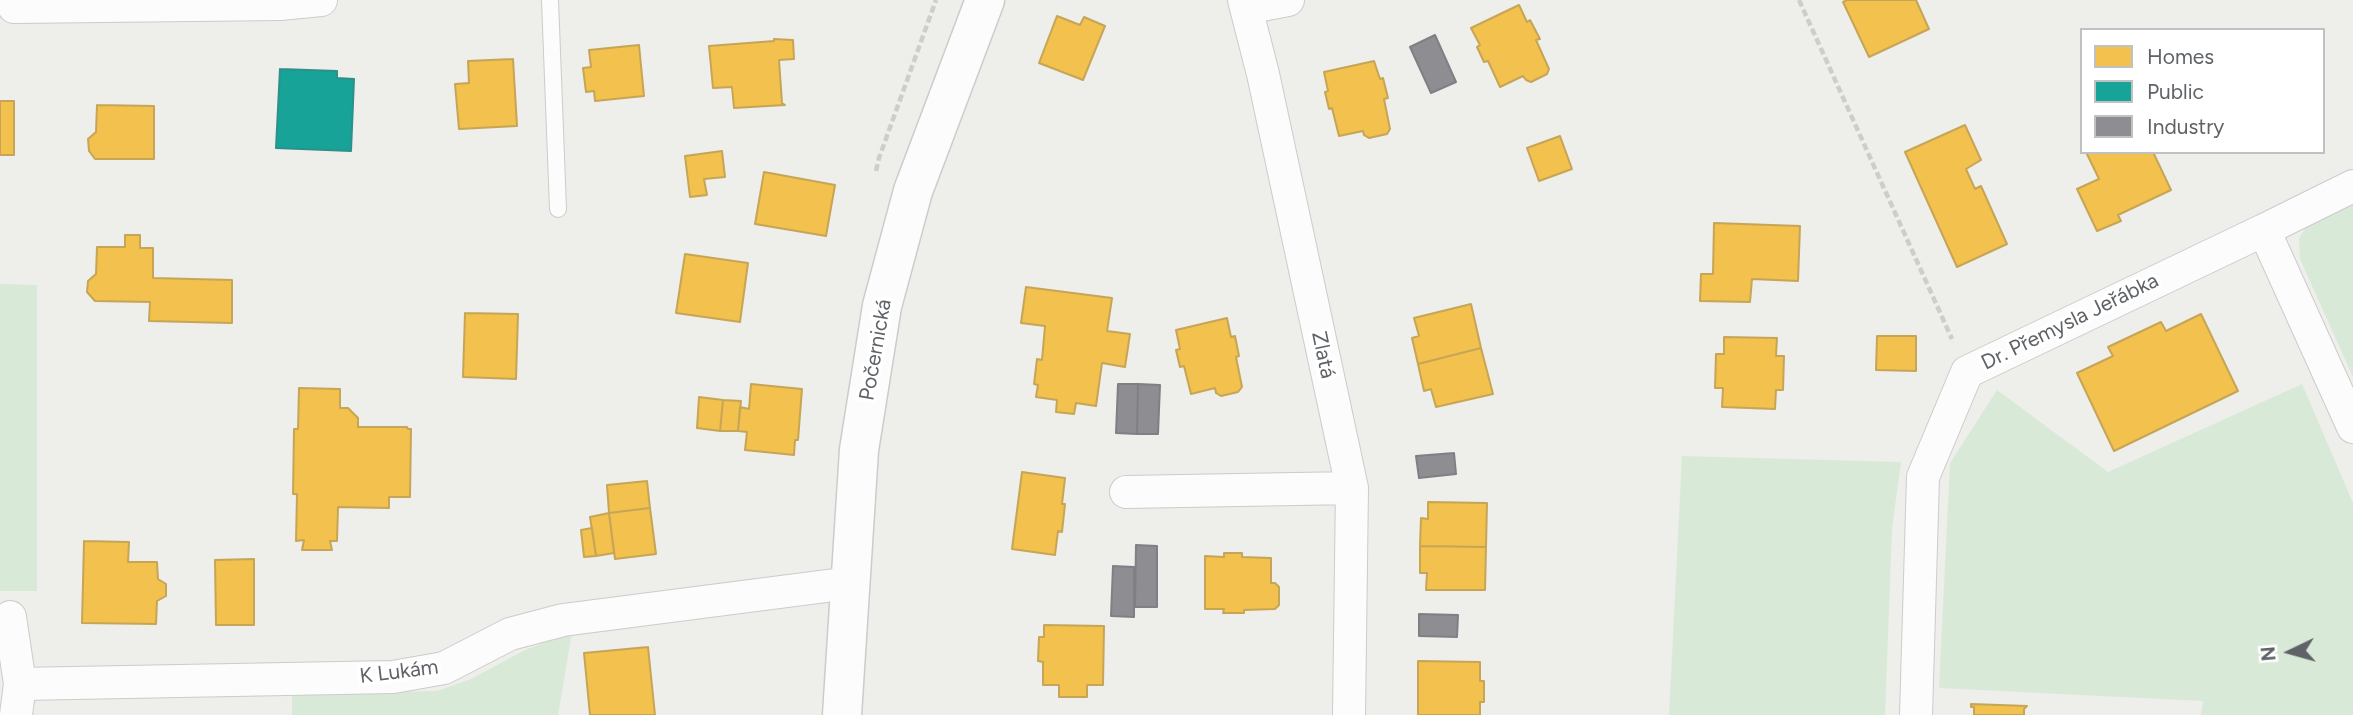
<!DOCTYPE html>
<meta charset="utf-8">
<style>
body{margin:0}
#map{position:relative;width:2353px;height:715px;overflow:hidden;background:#eeeeea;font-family:Figtree,sans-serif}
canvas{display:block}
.legend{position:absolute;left:2080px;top:28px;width:245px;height:126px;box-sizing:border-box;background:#fff;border:2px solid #bfc1c2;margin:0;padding:9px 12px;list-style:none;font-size:21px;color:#5f6367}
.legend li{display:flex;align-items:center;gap:14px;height:35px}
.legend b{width:35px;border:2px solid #bfc1c2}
.north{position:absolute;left:2255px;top:617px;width:70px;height:70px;-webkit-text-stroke:5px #fff;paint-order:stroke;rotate:265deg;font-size:19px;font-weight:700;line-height:28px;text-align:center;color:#5f6367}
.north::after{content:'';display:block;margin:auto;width:24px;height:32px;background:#5f6367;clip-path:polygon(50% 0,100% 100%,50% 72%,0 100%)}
</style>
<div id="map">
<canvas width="2353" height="715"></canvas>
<ul class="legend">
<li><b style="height:19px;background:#f2c14e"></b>Homes</li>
<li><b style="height:19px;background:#17a398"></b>Public</li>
<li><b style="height:19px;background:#8d8d92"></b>Industry</li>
</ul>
<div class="north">N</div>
</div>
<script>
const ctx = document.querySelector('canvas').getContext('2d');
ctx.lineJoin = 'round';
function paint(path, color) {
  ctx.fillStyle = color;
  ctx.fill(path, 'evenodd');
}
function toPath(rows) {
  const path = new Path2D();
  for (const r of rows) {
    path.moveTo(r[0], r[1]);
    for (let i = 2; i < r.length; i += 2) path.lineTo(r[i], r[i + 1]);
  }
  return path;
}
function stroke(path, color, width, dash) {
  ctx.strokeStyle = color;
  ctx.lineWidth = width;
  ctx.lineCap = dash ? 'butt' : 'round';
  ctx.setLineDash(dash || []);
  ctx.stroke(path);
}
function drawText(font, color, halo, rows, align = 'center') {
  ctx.font = font + ' Figtree,sans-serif';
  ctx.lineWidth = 7;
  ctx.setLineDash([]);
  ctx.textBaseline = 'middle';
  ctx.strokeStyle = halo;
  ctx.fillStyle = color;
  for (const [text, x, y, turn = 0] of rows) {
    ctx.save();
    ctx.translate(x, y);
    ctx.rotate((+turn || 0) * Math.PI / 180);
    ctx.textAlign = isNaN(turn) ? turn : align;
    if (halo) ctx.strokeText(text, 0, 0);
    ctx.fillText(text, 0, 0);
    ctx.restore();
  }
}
paint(toPath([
 [2353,201,2353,377,2300,259,2299,239,2310,220],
 [0,284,37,285,37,591,0,591],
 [2302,384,2353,503,2353,715,2201,715,2203,701,1939,688,1950,463,1997,390,2108,472],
 [1682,456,1901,462,1892,529,1885,715,1669,715],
 [572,632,558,715,292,715,292,693,437,691,471,679,525,650]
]), '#d9e9d8');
const homes = toPath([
 [1847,0,1916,0,1929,29,1869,57,1843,2,1847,0],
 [1519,5,1527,22,1530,20,1540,39,1536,40,1549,69,1547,74,1531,82,1526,80,1523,76,1500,87,1488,61,1484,62,1477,47,1480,45,1471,28,1519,5],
 [1057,16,1080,25,1084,17,1105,26,1083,80,1039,63,1057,16],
 [774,39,793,40,794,59,779,60,782,103,785,105,734,108,732,87,713,88,709,46,774,41,774,39],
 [639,45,644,96,595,101,594,91,586,92,583,68,591,67,589,50,639,45],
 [513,59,517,126,459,129,455,84,469,83,468,61,513,59],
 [1374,61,1380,79,1383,78,1388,98,1384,99,1390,129,1387,134,1369,138,1364,135,1363,131,1339,136,1332,108,1329,109,1325,92,1328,91,1324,72,1374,61],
 [0,101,14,101,14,155,0,155,0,101],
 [97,105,154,106,154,159,95,159,89,151,88,139,96,132,97,105],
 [1965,125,1981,160,1966,169,1975,189,1981,186,2007,244,1957,267,1905,152,1965,125],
 [1560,136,1572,169,1539,181,1527,148,1560,136],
 [722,151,725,177,704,179,707,195,690,197,685,156,722,151],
 [2086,152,2153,152,2171,190,2118,215,2121,221,2097,231,2077,189,2099,179,2086,152],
 [764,172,835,185,826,236,755,224,764,172],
 [1714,223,1800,226,1798,281,1752,279,1750,302,1700,301,1701,274,1713,274,1714,223],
 [125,235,140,235,140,248,153,248,153,278,232,280,232,323,149,321,150,302,95,301,87,292,88,281,96,274,97,247,125,247,125,235],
 [685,254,748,263,740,322,676,313,685,254],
 [1026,287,1112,298,1107,331,1130,334,1125,367,1102,363,1096,406,1076,403,1074,414,1056,412,1057,400,1036,397,1038,385,1034,384,1037,359,1042,360,1045,326,1021,323,1026,287],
 [1471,304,1481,348,1418,364,1412,338,1419,336,1414,318,1471,304],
 [465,313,518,314,516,379,463,377,465,313],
 [2201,314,2238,391,2114,451,2077,373,2113,356,2108,347,2161,322,2166,331,2201,314],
 [1227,318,1231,337,1235,336,1239,356,1236,357,1242,387,1238,392,1221,396,1216,393,1215,388,1191,394,1184,366,1180,367,1176,350,1180,349,1176,330,1227,318],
 [1877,336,1916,336,1916,371,1876,370,1877,336],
 [1724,337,1777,338,1776,356,1784,356,1783,390,1776,390,1775,409,1722,407,1723,388,1715,388,1716,354,1724,354,1724,337],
 [1481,348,1493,394,1436,407,1431,389,1424,391,1418,364,1481,348],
 [751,384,802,389,798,440,795,440,794,455,745,450,747,432,738,431,740,407,749,409,751,384],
 [299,388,340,389,340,408,348,408,358,418,358,427,407,427,408,429,411,429,410,497,389,497,389,508,338,507,337,541,330,541,332,550,302,550,304,540,296,541,297,494,293,494,294,429,298,429,299,388],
 [699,397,723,400,720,431,697,428,699,397],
 [723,400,741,401,738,431,720,431,723,400],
 [1022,472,1065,478,1062,504,1065,504,1062,532,1058,531,1055,555,1012,549,1022,472],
 [647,481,650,508,609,513,607,485,647,481],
 [1428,502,1487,503,1486,547,1420,546,1421,518,1428,519,1428,502],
 [650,508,656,554,615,559,609,513,650,508],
 [609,513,614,553,596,556,590,517,609,513],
 [592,528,596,556,584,557,581,530,592,528],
 [84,541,129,542,128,562,157,562,158,579,166,584,166,596,157,601,156,624,82,623,84,541],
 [1420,546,1486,547,1485,590,1426,590,1427,573,1420,573,1420,546],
 [1224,553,1242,553,1242,557,1271,558,1271,583,1275,583,1279,587,1279,605,1275,609,1244,610,1244,613,1223,613,1224,609,1205,609,1205,556,1224,557,1224,553],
 [254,559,254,625,216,625,215,560,254,559],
 [1044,625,1104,626,1103,685,1087,685,1087,697,1059,697,1059,685,1043,685,1043,662,1038,661,1039,637,1044,637,1044,625],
 [648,647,655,715,590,715,584,653,648,647],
 [1418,661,1480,662,1480,681,1484,681,1484,702,1480,702,1480,715,1418,715,1418,661],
 [1971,704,2027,706,2024,709,2024,715,1974,715,1974,707,1971,707,1971,704]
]);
paint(homes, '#f2c14e');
stroke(homes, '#c6a556', 2);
const public = toPath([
 [280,69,337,71,337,78,354,79,351,151,276,148,280,69]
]);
paint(public, '#17a398');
stroke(public, '#2d9089', 2);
const industry = toPath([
 [1435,35,1456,82,1431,93,1410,47,1435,35],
 [1118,384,1138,384,1137,434,1116,433,1118,384],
 [1138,384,1160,385,1158,434,1137,434,1138,384],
 [1454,453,1456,474,1419,478,1416,456,1454,453],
 [1136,545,1157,546,1157,607,1135,607,1136,545],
 [1113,566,1134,567,1134,617,1111,616,1113,566],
 [1419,614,1458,615,1457,637,1419,636,1419,614]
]);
paint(industry, '#8d8d92');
stroke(industry, '#7f8085', 2);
const lane = toPath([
 [550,0,558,209]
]);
const street = toPath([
 [1244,0,1263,74,1352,488,1349,715],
 [14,7,280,4,321,0],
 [1246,8,1288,0],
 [2264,230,2353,186],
 [1126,492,1352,488],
 [10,617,20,684,16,715],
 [20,684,393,677,444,668,510,634,563,620,850,583],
 [1916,715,1923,477,1967,372,2264,230,2353,427]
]);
const secondary = toPath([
 [842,715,859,450,882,306,913,191,985,0]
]);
stroke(lane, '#cbcccb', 18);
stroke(street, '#cbcccb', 34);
stroke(secondary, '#cbcccb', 41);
stroke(toPath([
 [1799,0,1952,339],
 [876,171,879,158,936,0]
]), '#cacfcd', 4.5, [7, 3.5]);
stroke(lane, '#fcfcfc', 16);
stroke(street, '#fcfcfc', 32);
stroke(secondary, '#fcfcfc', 38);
drawText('21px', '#5f6367', '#fff', [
 ["Dr. Přemysla Jeřábka",2070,322,-26],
 ["Počernická",876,350,-80],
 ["Zlatá",1323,355,78],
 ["K Lukám",399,672,-7]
]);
</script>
